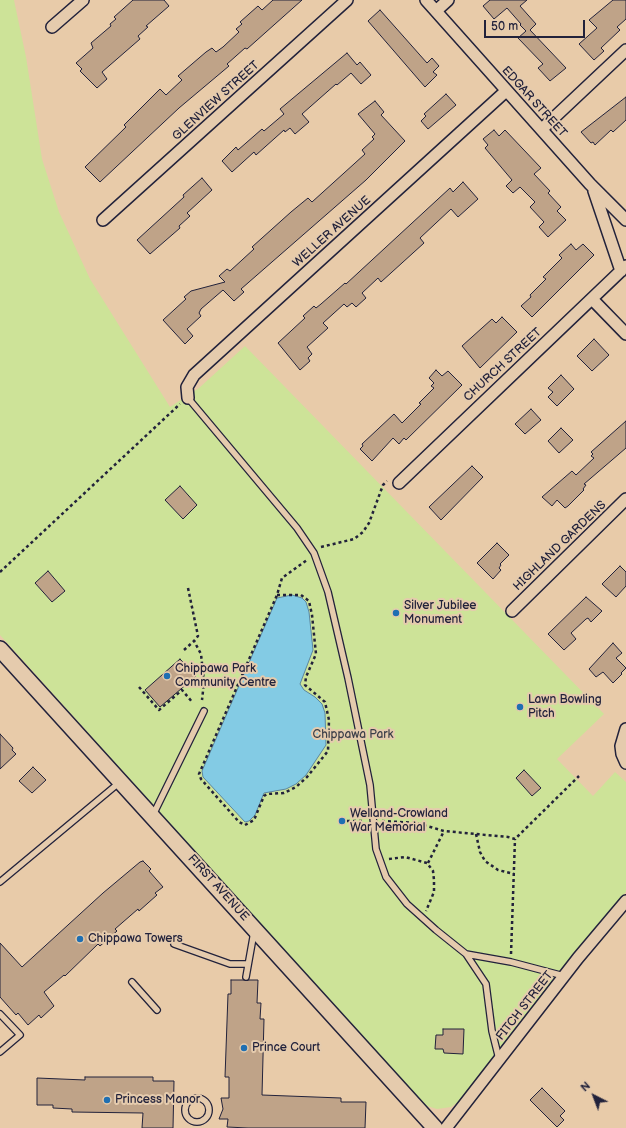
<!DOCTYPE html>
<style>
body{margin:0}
#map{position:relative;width:626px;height:1128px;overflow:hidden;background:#e8cba9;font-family:"Balsamiq Sans",sans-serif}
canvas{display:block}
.north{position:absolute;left:574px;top:1076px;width:40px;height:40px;-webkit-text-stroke:3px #e5cbad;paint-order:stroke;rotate:318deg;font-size:11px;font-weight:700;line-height:16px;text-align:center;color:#22223b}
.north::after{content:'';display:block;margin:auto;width:14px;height:18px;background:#22223b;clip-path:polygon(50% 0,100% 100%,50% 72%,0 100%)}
.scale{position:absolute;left:484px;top:20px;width:101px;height:18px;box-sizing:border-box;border:2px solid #22223b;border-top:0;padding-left:5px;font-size:12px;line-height:14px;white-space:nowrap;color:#22223b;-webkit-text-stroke:3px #e5cbad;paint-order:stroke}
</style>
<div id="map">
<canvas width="626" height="1128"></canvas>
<div class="north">N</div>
<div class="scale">50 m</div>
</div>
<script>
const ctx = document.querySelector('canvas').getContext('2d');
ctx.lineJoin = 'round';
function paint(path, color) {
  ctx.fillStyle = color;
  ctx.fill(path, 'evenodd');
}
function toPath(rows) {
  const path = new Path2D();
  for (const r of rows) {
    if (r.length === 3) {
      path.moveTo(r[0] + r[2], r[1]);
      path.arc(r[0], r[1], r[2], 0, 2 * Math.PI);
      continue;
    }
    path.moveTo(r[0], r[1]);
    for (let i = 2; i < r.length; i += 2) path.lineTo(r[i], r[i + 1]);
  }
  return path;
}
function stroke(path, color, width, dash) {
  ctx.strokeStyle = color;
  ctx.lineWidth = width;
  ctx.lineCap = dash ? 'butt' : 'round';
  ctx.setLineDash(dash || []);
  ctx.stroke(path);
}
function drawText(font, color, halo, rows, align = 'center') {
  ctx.font = font + ' "Balsamiq Sans",sans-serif';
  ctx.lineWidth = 4;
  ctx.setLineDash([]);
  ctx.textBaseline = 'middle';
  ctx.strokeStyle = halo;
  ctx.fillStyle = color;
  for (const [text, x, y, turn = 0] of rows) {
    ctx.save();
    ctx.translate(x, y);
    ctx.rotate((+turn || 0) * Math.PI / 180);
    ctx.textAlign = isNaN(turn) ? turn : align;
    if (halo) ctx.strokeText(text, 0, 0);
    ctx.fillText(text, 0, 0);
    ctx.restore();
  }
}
paint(toPath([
 [0,0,14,0,15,5,26,57,42,159,59,212,90,279,170,407,199,388,245,346,604,714,557,759,593,796,615,772,626,782,626,892,529,1010,458,1102,451,1107,437,1109,427,1106,415,1095,0,635]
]), '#cde398');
const water = toPath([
 [292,595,302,598,306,602,309,612,313,650,300,684,304,690,315,697,322,704,325,713,326,745,306,775,296,784,286,789,264,793,255,815,249,821,245,822,203,777,202,771,277,598,292,595]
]);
paint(water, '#83cbe4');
stroke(water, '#5c87a0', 1);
const building = toPath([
 [133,0,164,0,169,6,146,26,148,27,138,36,140,39,102,72,107,79,97,88,80,71,82,69,76,63,93,48,91,43,111,26,110,24,116,19,114,17,133,0],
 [273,0,302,0,247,49,245,48,227,64,229,66,179,108,100,182,85,167,126,127,124,125,160,89,166,95,182,80,178,76,206,52,212,48,216,52,223,47,239,32,236,29,242,24,240,22,258,6,262,10,273,0],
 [490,0,527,0,520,6,536,24,530,30,566,68,550,81,538,68,543,64,518,38,526,31,520,25,521,24,507,8,494,19,483,6,490,0],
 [613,0,626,0,626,19,617,27,620,30,601,48,604,51,594,60,579,44,597,28,589,20,613,0],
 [380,10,427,63,432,58,439,66,433,72,437,75,425,87,368,21,380,10],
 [347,53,357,65,360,62,371,75,361,84,351,73,337,85,336,84,302,114,309,122,295,134,290,128,285,132,284,130,256,155,254,152,232,172,222,161,236,147,238,150,262,129,264,131,284,114,280,109,347,53],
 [446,94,456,105,428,129,421,121,426,116,424,114,446,94],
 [626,97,626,120,613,132,611,130,595,145,593,142,591,143,581,132,626,97],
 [375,101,384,112,381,115,405,141,366,180,241,289,244,292,234,301,223,290,201,309,199,313,201,316,187,329,193,336,185,344,163,320,186,299,184,297,191,291,225,282,219,276,227,269,230,271,254,249,252,247,291,212,308,198,312,202,365,154,362,150,374,139,372,137,375,134,358,114,375,101],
 [494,130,499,136,505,130,541,168,534,174,550,191,548,193,561,207,557,211,566,220,548,237,539,227,544,222,530,207,535,202,520,187,513,193,506,186,512,180,485,148,488,145,483,139,494,130],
 [202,178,212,190,187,213,190,216,179,226,180,228,150,254,137,240,184,197,183,195,202,178],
 [463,182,478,199,458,217,451,209,420,238,424,243,381,282,378,278,362,293,366,298,356,307,352,303,347,307,344,304,323,323,328,328,307,347,312,354,308,358,310,361,300,370,278,343,305,318,303,316,314,306,316,308,321,304,345,283,346,284,450,188,453,192,463,182],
 [571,244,576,250,583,244,594,255,532,317,521,306,531,297,530,295,546,279,543,277,562,258,559,255,571,244],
 [502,317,517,332,480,368,462,346,492,319,496,323,502,317],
 [594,339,609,355,592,371,577,356,594,339],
 [436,370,442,376,448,371,462,385,406,440,404,438,399,444,393,438,372,461,360,449,363,446,362,444,394,414,402,423,421,404,419,403,434,388,431,386,434,383,429,378,436,370],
 [561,375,574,389,557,406,548,397,553,392,548,388,561,375],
 [531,409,541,420,525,434,515,424,531,409],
 [626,421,626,448,584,484,586,485,583,489,584,490,568,506,565,508,557,500,552,506,542,497,572,471,576,475,594,458,591,456,593,454,591,452,626,421],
 [561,428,573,440,559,453,548,441,561,428],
 [472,466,483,477,441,520,429,507,472,466],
 [180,486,197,505,183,519,165,500,180,486],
 [497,543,509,555,500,564,501,565,499,568,501,570,493,579,477,563,497,543],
 [620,566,626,572,626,586,616,597,602,584,620,566],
 [48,571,65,591,52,602,35,583,48,571],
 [586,597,602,611,591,622,588,618,586,619,571,633,576,639,564,650,548,634,586,597],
 [613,643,622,653,616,658,626,668,621,673,622,674,613,683,603,672,596,677,589,669,613,643],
 [180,659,196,676,160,707,145,690,180,659],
 [0,734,13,748,12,750,16,754,0,769,0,734],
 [33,767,46,780,32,793,19,781,33,767],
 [524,770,541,788,532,796,516,778,524,770],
 [143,861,151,869,149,871,163,887,155,893,157,895,139,911,138,909,115,929,117,931,100,946,98,944,65,976,64,975,44,992,54,1006,41,1018,39,1015,28,1025,18,1013,16,1015,0,997,0,943,22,967,103,893,140,862,143,861],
 [231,980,258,980,257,1003,261,1003,260,1019,264,1019,262,1095,341,1098,341,1102,366,1102,365,1128,248,1128,227,1127,228,1119,219,1119,223,1109,221,1098,229,1098,229,1077,225,1077,228,994,231,994,231,980],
 [443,1029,464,1029,463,1054,444,1053,443,1049,435,1049,436,1035,443,1035,443,1029],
 [85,1077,153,1077,153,1081,174,1081,173,1128,142,1128,143,1113,72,1112,72,1109,53,1108,53,1105,37,1105,37,1078,85,1080,85,1077],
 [542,1088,565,1111,560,1116,564,1120,557,1127,530,1100,542,1088]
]);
paint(building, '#bfa388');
stroke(building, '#22223b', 1);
const lane = toPath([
 [188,398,297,528,314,553,328,592,348,678,370,785,376,849,386,877,407,904,436,930,466,954,511,962,564,976],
 [153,815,204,711],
 [0,882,120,782],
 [174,944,230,964,248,964],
 [466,954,486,984,492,1031,499,1059],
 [246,977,254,932],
 [132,982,157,1010],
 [0,1014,20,1035,0,1052],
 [197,1110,12]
]);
const street = toPath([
 [426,0,590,184,626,220],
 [436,11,448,0],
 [52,27,83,0],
 [542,129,626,50],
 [594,191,621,271],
 [103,220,347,0],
 [592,299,626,334],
 [188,398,187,387,194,375,506,91],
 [399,483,626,266],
 [512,611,626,499],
 [626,729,621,746,622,754,626,763],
 [446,1128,578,958,626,901]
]);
const secondary = toPath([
 [0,649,435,1128]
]);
stroke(lane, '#22223b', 8);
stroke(street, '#22223b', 14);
stroke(secondary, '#22223b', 18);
stroke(toPath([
 [321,547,354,539,363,532,369,523,383,485,387,481],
 [0,572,180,404],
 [188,588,198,636,194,641],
 [277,595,301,595,309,601,312,615,316,654,306,677,305,685,325,702,329,720,328,751,307,777,296,787,284,793,267,794,264,796,254,820,245,825,239,822,201,779,199,774,277,595,282,578,307,560],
 [184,650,194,641,201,654,204,682,202,700],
 [139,687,159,710,182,690,193,703],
 [347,821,365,821],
 [382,821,417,823,444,831,508,837,515,839,579,776],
 [476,834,480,852,485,861,498,870,514,874],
 [389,859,405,857,427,863,433,871,434,880,434,892,426,911],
 [428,863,444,831],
 [511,954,515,839]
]), '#22223b', 2.5, [3, 3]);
stroke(lane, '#e5cbad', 5.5);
stroke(street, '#e5cbad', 11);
stroke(secondary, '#e5cbad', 15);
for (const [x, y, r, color] of [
 [396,613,4,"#1f6fb2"],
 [167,676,4,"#1f6fb2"],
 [520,707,4,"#1f6fb2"],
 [342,821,4,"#1f6fb2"],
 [80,939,4,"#1f6fb2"],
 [244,1048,4,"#1f6fb2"],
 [107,1100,4,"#1f6fb2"]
]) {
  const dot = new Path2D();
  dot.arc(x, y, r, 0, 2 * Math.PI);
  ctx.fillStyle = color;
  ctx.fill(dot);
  stroke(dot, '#e5cbad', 1.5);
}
drawText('12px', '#22223b', '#e5cbad', [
 ["GLENVIEW STREET",216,101,-42],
 ["EDGAR STREET",534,102,48],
 ["WELLER AVENUE",332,232,-42],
 ["CHURCH STREET",503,365,-43],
 ["HIGHLAND GARDENS",560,546,-44],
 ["FIRST AVENUE",218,888,48],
 ["FITCH STREET",525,1006,-52]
]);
drawText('12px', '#22223b', '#e5cbad', [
 ["Silver Jubilee",404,606],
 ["Monument",404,620],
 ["Chippawa Park",175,669],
 ["Community Centre",175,683],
 ["Lawn Bowling",528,700],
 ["Pitch",528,714],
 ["Welland-Crowland",350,814],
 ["War Memorial",350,828],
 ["Chippawa Towers",88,939],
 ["Prince Court",252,1048],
 ["Princess Manor",115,1100]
], 'left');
drawText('12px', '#3c3f49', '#e5cbad', [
 ["Chippawa Park",353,735]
]);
</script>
